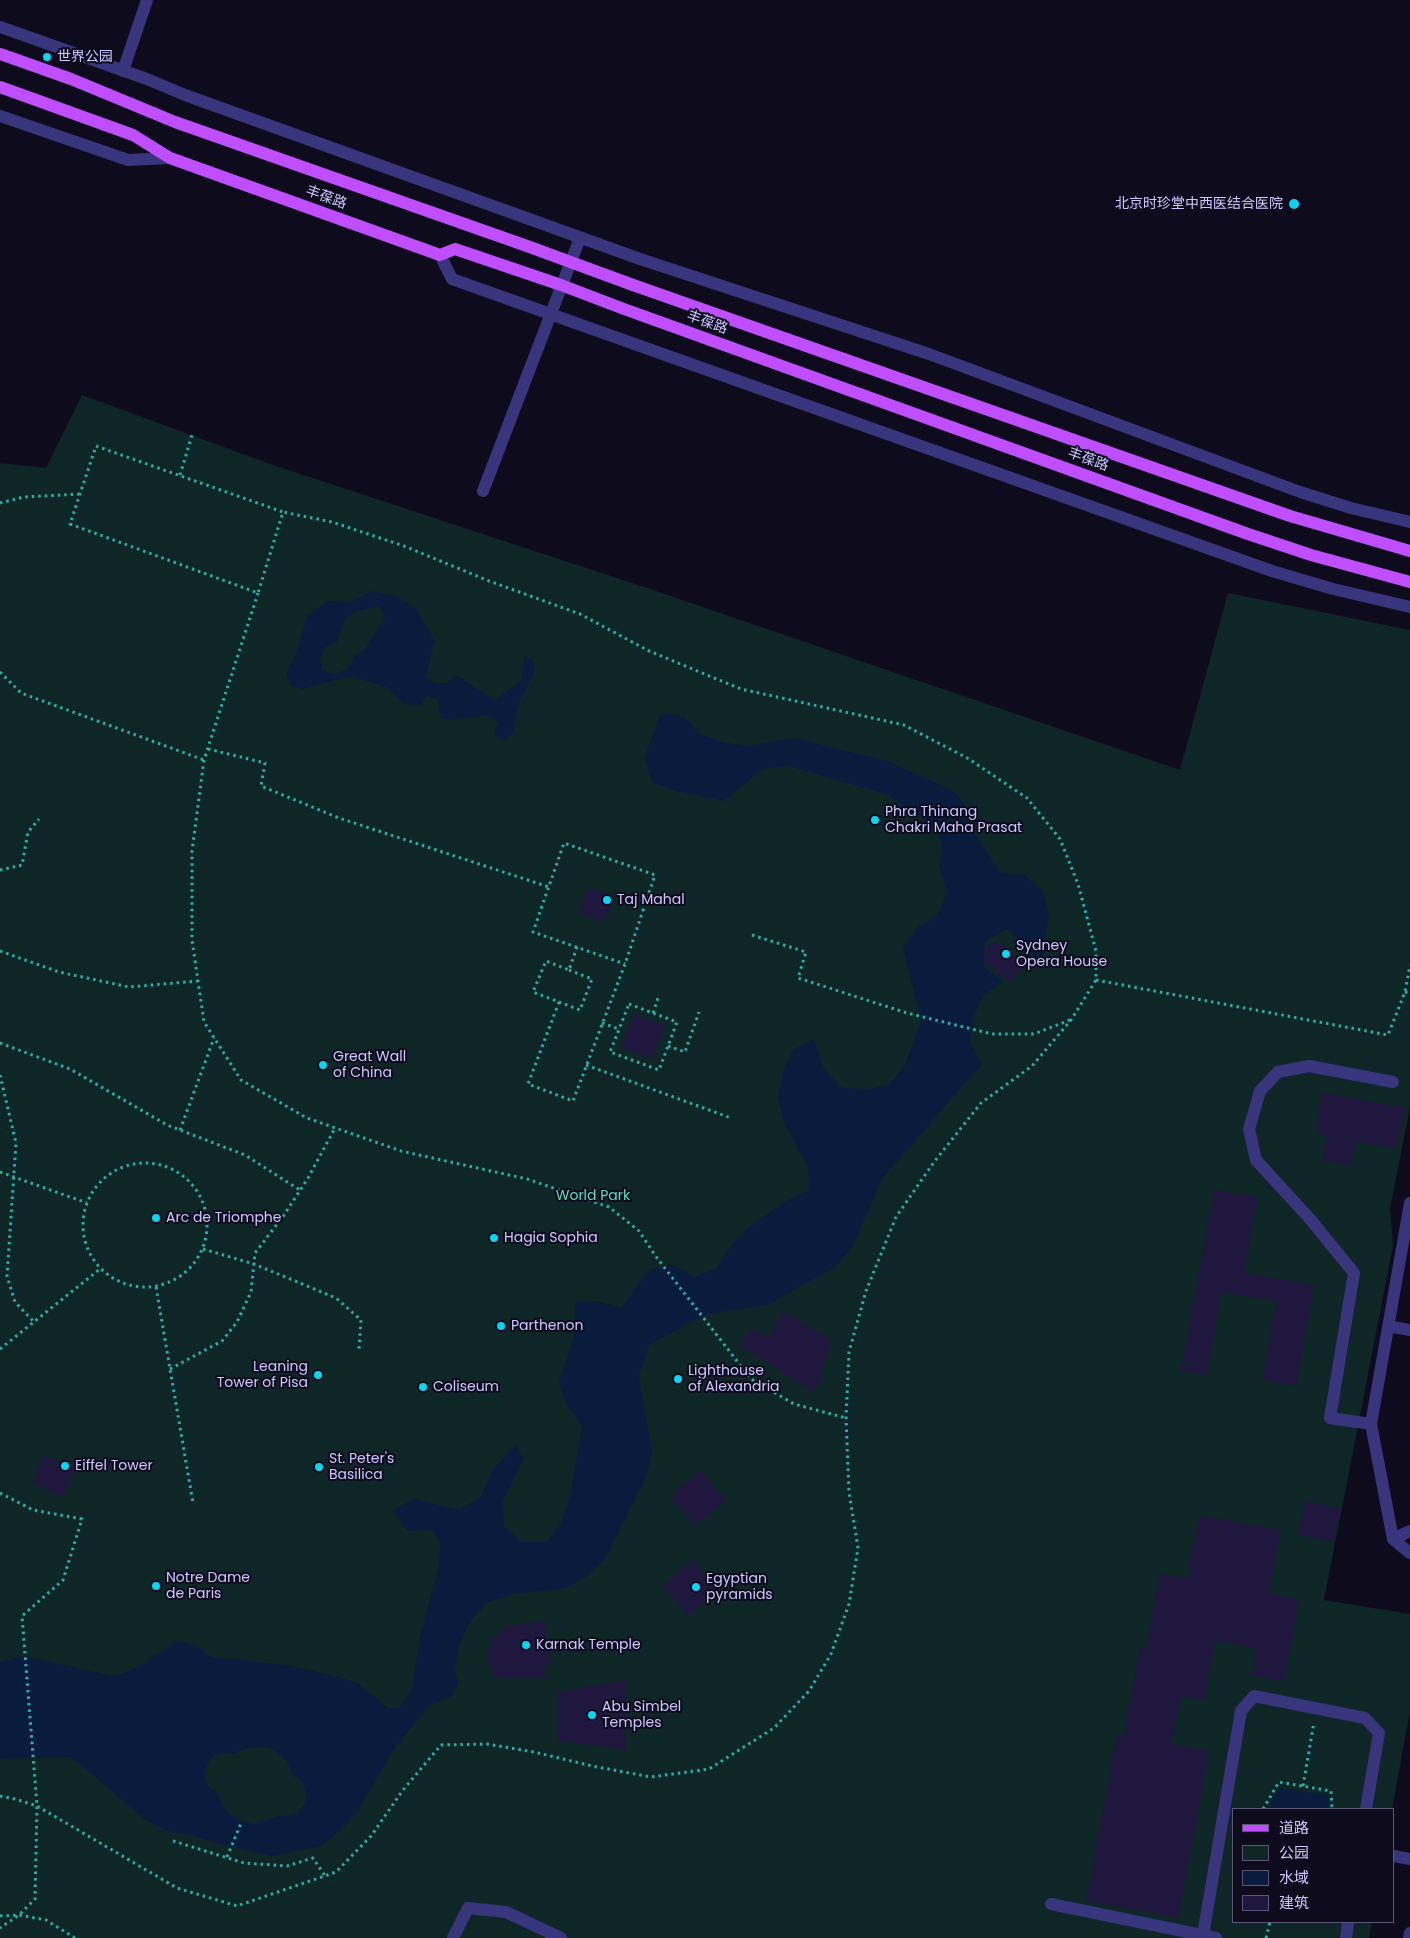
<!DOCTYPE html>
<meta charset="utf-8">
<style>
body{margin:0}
#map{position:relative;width:1410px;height:1938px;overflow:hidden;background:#0e0b1d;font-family:Poppins,"Noto Sans SC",sans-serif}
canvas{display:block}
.legend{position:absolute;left:1232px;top:1808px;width:162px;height:115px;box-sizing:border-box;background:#0e0b1d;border:1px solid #5b5677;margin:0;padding:6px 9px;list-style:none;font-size:15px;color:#cec7ff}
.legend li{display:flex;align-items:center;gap:10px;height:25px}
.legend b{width:25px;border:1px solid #5b5677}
</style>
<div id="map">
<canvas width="1410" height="1938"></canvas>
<ul class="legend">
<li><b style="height:6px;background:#bf4eff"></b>道路</li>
<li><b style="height:14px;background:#0e2726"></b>公园</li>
<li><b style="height:14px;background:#0a1c3d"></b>水域</li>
<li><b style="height:14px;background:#1f173e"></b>建筑</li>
</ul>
</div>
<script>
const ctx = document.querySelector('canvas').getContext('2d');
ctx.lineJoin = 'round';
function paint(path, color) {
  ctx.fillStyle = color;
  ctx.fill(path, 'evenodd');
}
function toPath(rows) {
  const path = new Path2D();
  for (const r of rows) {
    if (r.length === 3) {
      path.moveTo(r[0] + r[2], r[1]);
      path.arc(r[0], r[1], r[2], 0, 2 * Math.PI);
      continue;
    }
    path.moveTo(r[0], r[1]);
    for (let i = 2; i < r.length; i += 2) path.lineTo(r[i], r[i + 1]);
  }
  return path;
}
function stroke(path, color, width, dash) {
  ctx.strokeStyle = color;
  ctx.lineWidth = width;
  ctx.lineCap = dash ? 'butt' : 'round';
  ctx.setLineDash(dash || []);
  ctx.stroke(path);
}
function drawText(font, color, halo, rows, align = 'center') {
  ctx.font = font + ' Poppins,"Noto Sans SC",sans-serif';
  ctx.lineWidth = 4;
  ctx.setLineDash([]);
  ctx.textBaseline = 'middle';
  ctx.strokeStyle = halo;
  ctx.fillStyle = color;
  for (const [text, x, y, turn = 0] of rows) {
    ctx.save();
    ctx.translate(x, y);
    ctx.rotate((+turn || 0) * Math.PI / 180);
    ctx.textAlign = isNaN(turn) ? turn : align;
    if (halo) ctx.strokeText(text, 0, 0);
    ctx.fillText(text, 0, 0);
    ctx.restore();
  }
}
paint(toPath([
 [82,395,270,464,644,587,1180,770,1228,593,1410,630,1410,1108,1390,1208,1393,1246,1324,1600,1410,1614,1410,1711,1392,1809,1234,1809,1234,1922,1372,1922,1369,1938,0,1938,0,463,46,468]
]), '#0e2726');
paint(toPath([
 [372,591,396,596,416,609,435,640,426,676,435,683,447,683,456,675,495,700,521,680,524,655,534,661,534,674,517,708,514,732,505,741,494,734,498,722,487,715,449,720,440,717,438,699,426,696,421,705,405,704,386,687,350,676,302,689,290,685,286,673,297,651,307,616,327,601,350,602],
 [379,606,385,617,365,649,355,656,349,667,334,675,322,670,320,658,326,647,337,642,345,619,356,612],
 [661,713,684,717,700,734,723,742,747,746,794,738,887,761,953,791,969,810,975,834,1001,873,1025,875,1043,891,1049,915,1042,964,1007,929,985,942,984,967,1003,981,983,996,973,1019,970,1043,982,1064,882,1179,852,1248,835,1267,768,1305,707,1314,650,1344,639,1377,652,1450,647,1475,605,1559,586,1577,563,1589,512,1594,487,1603,469,1623,459,1646,455,1671,458,1683,452,1696,430,1705,395,1748,358,1811,341,1830,321,1846,271,1856,220,1844,195,1836,170,1832,147,1821,71,1757,0,1759,0,1662,23,1656,115,1676,137,1668,177,1641,194,1645,212,1657,287,1665,336,1676,358,1683,388,1708,399,1708,412,1689,419,1639,439,1566,440,1542,432,1530,407,1531,393,1511,413,1499,460,1510,480,1497,492,1471,515,1445,524,1457,503,1501,504,1526,521,1542,547,1542,561,1522,569,1499,582,1427,567,1406,559,1382,574,1336,575,1302,598,1301,621,1308,650,1269,673,1265,694,1277,717,1268,730,1247,747,1229,787,1200,809,1191,808,1167,784,1123,778,1097,783,1072,793,1050,814,1039,824,1069,841,1087,865,1090,888,1085,904,1067,921,1020,903,948,918,927,938,915,947,892,939,867,942,843,929,822,886,794,788,766,763,769,724,801,675,791,652,782,644,758],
 [256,1747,268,1748,278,1753,287,1762,293,1776,301,1781,306,1791,305,1803,297,1813,288,1816,278,1816,255,1824,242,1821,231,1815,222,1806,218,1793,209,1788,205,1778,206,1767,211,1758,220,1753,234,1754,244,1749],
 [1279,1788,1328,1795,1329,1809,1267,1809]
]), '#0a1c3d');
paint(toPath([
 [588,887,614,898,604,923,578,912],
 [997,941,1025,964,1010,982,984,961,984,955,989,946],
 [634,1014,665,1026,652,1059,621,1047],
 [1323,1092,1405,1108,1396,1149,1356,1141,1351,1166,1322,1160,1327,1135,1315,1133],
 [1214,1189,1258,1197,1244,1273,1314,1285,1296,1386,1262,1380,1276,1301,1221,1292,1207,1375,1181,1371],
 [784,1311,831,1341,821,1374,824,1375,813,1392,740,1345,751,1328,767,1338],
 [43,1455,75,1469,63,1497,32,1483],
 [700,1470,726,1500,696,1525,670,1496],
 [1305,1501,1341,1509,1333,1542,1297,1534],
 [1199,1515,1280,1530,1269,1594,1299,1599,1284,1681,1252,1675,1257,1648,1215,1641,1204,1700,1181,1696,1171,1744,1209,1751,1178,1918,1086,1901,1117,1734,1124,1736,1140,1646,1146,1647,1159,1574,1187,1579],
 [692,1560,718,1590,687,1616,662,1586],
 [544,1620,551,1664,543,1667,546,1677,495,1677,489,1665,490,1642,507,1627],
 [625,1680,626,1750,557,1740,558,1692]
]), '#1f173e');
stroke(toPath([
 [96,446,283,512,258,593,70,524,96,446],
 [180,475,192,435],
 [0,503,24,497,80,494],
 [258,593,204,760,192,851,192,940,204,1022,241,1080,307,1118,401,1151,527,1179,609,1207,639,1231,657,1258,751,1379,794,1404,846,1418],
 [0,672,21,693,204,760],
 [208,749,265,763,261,786,339,818,549,887],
 [0,870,22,865,28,832,39,819],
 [752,935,806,952,798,978,907,1013,992,1034,1034,1034,1070,1020],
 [0,951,59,972,129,987,198,981],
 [569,970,592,979,580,1010,533,992,546,961,569,970,577,947],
 [1096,980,1388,1035,1405,992,1410,965],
 [1405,992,1410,993],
 [559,1002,528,1084,573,1101,625,964,655,875,564,843,533,932,625,964],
 [629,1004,677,1022,659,1070,610,1052,629,1004],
 [653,1013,658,998],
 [602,1023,619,1029],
 [0,1043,70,1069,167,1125,245,1155,300,1190],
 [668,1046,685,1052,699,1012],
 [586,1065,731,1118],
 [0,1075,16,1143,7,1276,15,1302,34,1322],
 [180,1130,214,1038],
 [145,1225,62],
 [0,1172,87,1203],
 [203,1249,254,1264,336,1298,361,1320,359,1349],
 [156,1287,193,1503],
 [0,1349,100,1269],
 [170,1369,222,1341,237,1322,251,1292,255,1253,284,1215,308,1178,335,1128],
 [0,1493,33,1510,82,1519,63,1580,22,1616,37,1806,35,1899,19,1915,0,1928],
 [1303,1786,1314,1722],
 [0,1796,15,1799,37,1806,177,1888,237,1906,336,1872,371,1836,403,1790,441,1745,487,1744,534,1752,592,1766,651,1777,709,1769,774,1728,809,1691,831,1654,849,1604,858,1548,849,1492,846,1418,849,1352,866,1291,896,1217,934,1162,981,1103,1032,1066,1071,1020,1096,980,1096,951,1078,884,1060,839,1027,798,969,759,904,725,741,689,649,651,580,614,489,581,404,546,332,522,283,512],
 [1263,1809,1279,1782,1331,1791,1332,1809],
 [173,1841,244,1863,287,1866,313,1858,325,1876],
 [227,1857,242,1821],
 [0,1916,19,1915,46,1920,75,1938],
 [1266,1938,1270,1922]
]), '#2aafa8', 3, [2.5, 4]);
stroke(toPath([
 [0,27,147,79,185,95,640,259,929,354,1300,492,1351,508,1410,522],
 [123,71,147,0],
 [0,116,128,160,170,158],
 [440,255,452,279,1272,571,1333,589,1410,607],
 [483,491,580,238],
 [1393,1082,1309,1066,1278,1072,1260,1091,1249,1129,1256,1160,1310,1219,1354,1273,1330,1418,1371,1424,1393,1539,1410,1553],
 [1388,1326,1410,1330],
 [1371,1424,1410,1203],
 [1393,1539,1410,1531],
 [1394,1856,1410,1859],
 [1051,1904,1216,1938],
 [1203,1935,1241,1711,1254,1696,1365,1718,1379,1733,1366,1809],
 [453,1938,468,1908,506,1912,561,1938],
 [1346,1938,1348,1922],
 [1409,1938,1410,1933]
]), '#38357d', 12);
stroke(toPath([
 [0,54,71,79,175,122,527,246,633,285,1290,516,1410,551],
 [0,87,133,135,170,158,440,255,455,249,561,285,624,309,1248,534,1311,555,1410,582]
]), '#bf4eff', 12);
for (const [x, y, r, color] of [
 [47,57,5,"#00d7f2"],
 [1294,204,6,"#00d7f2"],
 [875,820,5,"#00d7f2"],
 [607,900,5,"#00d7f2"],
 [1006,954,5,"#00d7f2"],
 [323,1065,5,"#00d7f2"],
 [156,1218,5,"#00d7f2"],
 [494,1238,5,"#00d7f2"],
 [501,1326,5,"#00d7f2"],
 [318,1375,5,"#00d7f2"],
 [678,1379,5,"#00d7f2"],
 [423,1387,5,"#00d7f2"],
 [65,1466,5,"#00d7f2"],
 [319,1467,5,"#00d7f2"],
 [156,1586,5,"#00d7f2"],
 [696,1587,5,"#00d7f2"],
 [526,1645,5,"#00d7f2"],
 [592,1715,5,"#00d7f2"]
]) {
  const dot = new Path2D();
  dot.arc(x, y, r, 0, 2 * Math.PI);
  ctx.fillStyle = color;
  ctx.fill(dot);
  stroke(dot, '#0e0b1d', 2);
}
drawText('14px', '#cec7ff', '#0e0b1d', [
 ["世界公园",57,57],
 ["北京时珍堂中西医结合医院",1283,204,"right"],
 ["Phra Thinang",885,812],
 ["Chakri Maha Prasat",885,828],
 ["Taj Mahal",617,900],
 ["Sydney",1016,946],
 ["Opera House",1016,962],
 ["Great Wall",333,1057],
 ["of China",333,1073],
 ["Arc de Triomphe",166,1218],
 ["Hagia Sophia",504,1238],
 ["Parthenon",511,1326],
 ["Leaning",308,1367,"right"],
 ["Tower of Pisa",308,1383,"right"],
 ["Lighthouse",688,1371],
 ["of Alexandria",688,1387],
 ["Coliseum",433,1387],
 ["St. Peter's",329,1459],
 ["Basilica",329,1475],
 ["Eiffel Tower",75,1466],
 ["Notre Dame",166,1578],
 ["de Paris",166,1594],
 ["Egyptian",706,1579],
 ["pyramids",706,1595],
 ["Karnak Temple",536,1645],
 ["Abu Simbel",602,1707],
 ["Temples",602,1723]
], 'left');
drawText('14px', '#cec7ff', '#0e0b1d', [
 ["丰葆路",326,198,20],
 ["丰葆路",707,323,20],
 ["丰葆路",1088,460,20]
]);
drawText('14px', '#52e0be', '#0e0b1d', [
 ["World Park",593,1196]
]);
</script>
